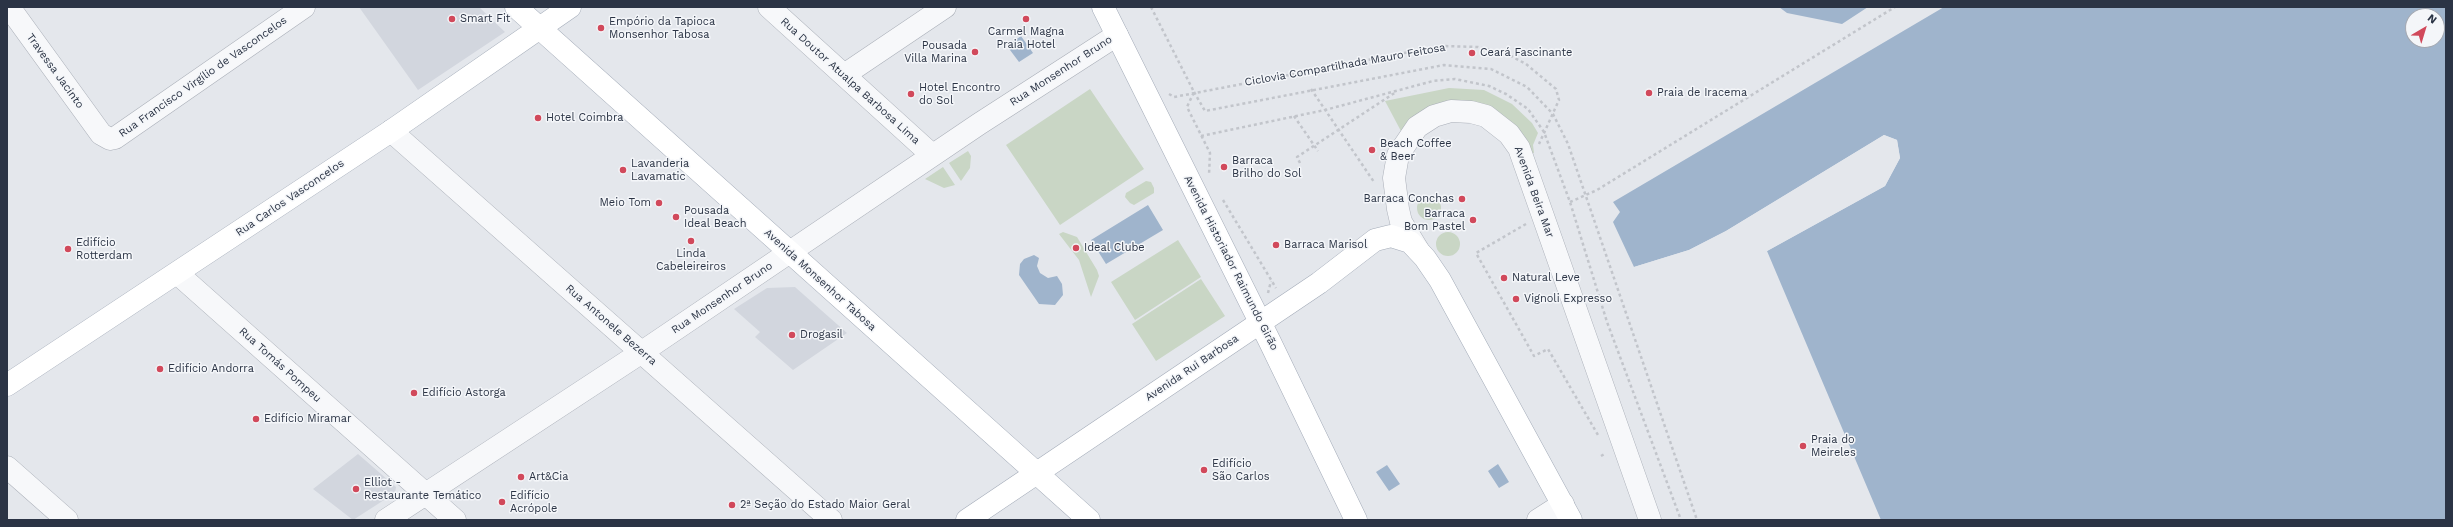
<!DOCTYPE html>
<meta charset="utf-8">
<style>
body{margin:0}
#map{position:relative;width:2453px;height:527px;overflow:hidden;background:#e4e7ec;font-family:"Work Sans",sans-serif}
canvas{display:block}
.frame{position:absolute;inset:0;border:8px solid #2b3445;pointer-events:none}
.north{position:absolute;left:2405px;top:8px;width:40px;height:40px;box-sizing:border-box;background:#f4f6f9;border:1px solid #a4a8b1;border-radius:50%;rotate:38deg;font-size:11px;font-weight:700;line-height:16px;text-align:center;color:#2b3445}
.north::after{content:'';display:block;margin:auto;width:14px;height:18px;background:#d1495b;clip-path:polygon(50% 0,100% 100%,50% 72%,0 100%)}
</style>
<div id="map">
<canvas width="2453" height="527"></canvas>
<div class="frame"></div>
<div class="north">N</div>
</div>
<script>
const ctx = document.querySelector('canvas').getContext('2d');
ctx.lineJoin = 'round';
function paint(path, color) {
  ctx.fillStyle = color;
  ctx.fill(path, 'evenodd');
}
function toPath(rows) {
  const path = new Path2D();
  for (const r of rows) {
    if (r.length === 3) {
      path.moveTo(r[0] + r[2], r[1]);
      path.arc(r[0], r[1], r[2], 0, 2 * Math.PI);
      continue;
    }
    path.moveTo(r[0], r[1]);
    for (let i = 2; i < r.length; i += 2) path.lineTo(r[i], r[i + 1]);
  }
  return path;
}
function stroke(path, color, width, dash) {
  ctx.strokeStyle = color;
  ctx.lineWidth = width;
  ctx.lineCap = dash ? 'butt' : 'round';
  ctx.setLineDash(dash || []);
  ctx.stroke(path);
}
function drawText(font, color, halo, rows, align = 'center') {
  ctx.font = font + ' "Work Sans",sans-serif';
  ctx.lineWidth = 3;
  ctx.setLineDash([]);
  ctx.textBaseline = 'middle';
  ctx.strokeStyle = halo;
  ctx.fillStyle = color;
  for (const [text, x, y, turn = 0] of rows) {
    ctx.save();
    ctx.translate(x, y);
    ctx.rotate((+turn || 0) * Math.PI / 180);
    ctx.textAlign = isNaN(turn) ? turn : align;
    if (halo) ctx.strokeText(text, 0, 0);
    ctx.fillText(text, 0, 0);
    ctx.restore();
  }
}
paint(toPath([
 [359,7,479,7,505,32,418,90],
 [795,287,847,333,793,370,755,337,760,332,734,309,767,288],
 [358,454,396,487,395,493,353,520,313,489]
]), '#d2d6de');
paint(toPath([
 [1449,88,1484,90,1512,104,1532,123,1538,133,1533,145,1534,153,1529,155,1490,110,1402,133,1385,101],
 [1090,89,1144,169,1060,225,1006,145],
 [968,151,971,156,970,168,961,181,949,163],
 [943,167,955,185,944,188,925,179],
 [1146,181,1151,182,1154,188,1154,193,1134,205,1130,203,1125,197,1126,193],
 [1429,208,12],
 [1448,244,12],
 [1063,232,1077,237,1097,270,1099,276,1091,297,1079,260,1059,234],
 [1178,240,1201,277,1135,320,1111,282],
 [1201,279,1225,316,1156,361,1132,324]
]), '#c9d6c5');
paint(toPath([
 [1779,7,1868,7,1842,24,1787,13],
 [1944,7,2446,7,2446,520,1881,520,1767,251,1885,186,1900,158,1897,140,1884,135,1726,231,1689,250,1634,267,1613,222,1620,212,1613,202],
 [2413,16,2437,16,2437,40,2413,40],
 [1021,36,1033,53,1019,62,1007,46],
 [1148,205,1163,230,1106,264,1091,240],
 [1034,255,1039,258,1037,266,1040,273,1048,278,1057,276,1062,284,1063,295,1055,305,1039,304,1019,275,1020,264,1024,259],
 [1498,464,1509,482,1499,488,1488,471],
 [1387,465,1400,484,1389,491,1376,472]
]), '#9fb4cc');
paint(toPath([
 [1884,135,1897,140,1900,158,1885,186,1767,251,1765,250,1883,185,1898,158,1895,142,1884,137,1727,232,1690,252,1635,269,1634,267,1689,250,1726,231]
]), '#e4e7ec');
const minor = toPath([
 [9,7,101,134,110,139,115,138,304,7],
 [769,7,932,155],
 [844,75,945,7],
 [391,131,831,520],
 [1418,250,1401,222,1398,209,1394,178,1398,155,1417,127,1434,116,1451,111,1471,112,1486,116,1509,134,1519,148,1650,520],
 [178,274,455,520],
 [7,467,67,520],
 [386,520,642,352,979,124,1117,35],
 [1538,520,1563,504]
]);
const major = toPath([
 [516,7,1089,520],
 [1103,7,1270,342,1356,520],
 [7,385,391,131,570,7],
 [967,520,1319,283,1375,240,1391,236,1410,242,1425,258,1440,280,1571,520]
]);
stroke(minor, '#a9aeb7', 23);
stroke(major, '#a3abb8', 23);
stroke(toPath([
 [1151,7,1194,92,1187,107,1210,153,1209,175],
 [1311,89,1374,182],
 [1194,92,1205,111,1444,65,1491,69,1527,87,1553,114,1568,144,1697,520],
 [1169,94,1174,97,1441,46,1478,47,1511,56,1526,64,1556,89,1559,100,1539,144],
 [1294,116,1318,151],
 [1201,136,1325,110,1433,81,1455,79,1489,86,1506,94,1528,109,1544,132,1570,202,1607,322,1681,520],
 [1300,163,1297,157,1396,92],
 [1223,200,1276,288],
 [1570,202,1597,190,1895,7],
 [1526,224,1476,253,1534,356,1548,349,1598,435],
 [1268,293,1271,281],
 [1601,456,1606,453]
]), '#c2c5cb', 2.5, [3, 3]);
stroke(minor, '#f7f8fa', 22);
stroke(major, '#fff', 22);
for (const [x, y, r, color] of [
 [452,19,4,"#d1495b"],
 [1026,19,4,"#d1495b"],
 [601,28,4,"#d1495b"],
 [975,52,4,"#d1495b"],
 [1472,53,4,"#d1495b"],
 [1649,93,4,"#d1495b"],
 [911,94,4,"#d1495b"],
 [538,118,4,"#d1495b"],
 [1372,150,4,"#d1495b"],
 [1224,167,4,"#d1495b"],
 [623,170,4,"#d1495b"],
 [1462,199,4,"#d1495b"],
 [659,203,4,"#d1495b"],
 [676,217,4,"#d1495b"],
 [1473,220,4,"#d1495b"],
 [691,241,4,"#d1495b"],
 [1276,245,4,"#d1495b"],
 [1076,248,4,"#d1495b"],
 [68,249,4,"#d1495b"],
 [1504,278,4,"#d1495b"],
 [1516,299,4,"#d1495b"],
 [792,335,4,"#d1495b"],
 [160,369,4,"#d1495b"],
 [414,393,4,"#d1495b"],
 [256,419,4,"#d1495b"],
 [1803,446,4,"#d1495b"],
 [1204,470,4,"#d1495b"],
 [521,477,4,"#d1495b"],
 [356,489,4,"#d1495b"],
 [502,502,4,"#d1495b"],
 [732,505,4,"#d1495b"]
]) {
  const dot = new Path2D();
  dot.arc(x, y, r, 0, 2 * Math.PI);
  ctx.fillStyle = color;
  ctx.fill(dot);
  stroke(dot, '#f4f6f9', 1.5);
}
drawText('11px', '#2b3445', '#f4f6f9', [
 ["Smart Fit",460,19],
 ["Empório da Tapioca",609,22],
 ["Monsenhor Tabosa",609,35],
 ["Carmel Magna",1026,32,"center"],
 ["Praia Hotel",1026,45,"center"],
 ["Pousada",967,46,"right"],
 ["Villa Marina",967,59,"right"],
 ["Ceará Fascinante",1480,53],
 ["Hotel Encontro",919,88],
 ["do Sol",919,101],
 ["Praia de Iracema",1657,93],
 ["Hotel Coimbra",546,118],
 ["Beach Coffee",1380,144],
 ["& Beer",1380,157],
 ["Barraca",1232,161],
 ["Brilho do Sol",1232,174],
 ["Lavanderia",631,164],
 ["Lavamatic",631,177],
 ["Barraca Conchas",1454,199,"right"],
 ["Meio Tom",651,203,"right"],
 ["Pousada",684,211],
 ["Ideal Beach",684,224],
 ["Barraca",1465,214,"right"],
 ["Bom Pastel",1465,227,"right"],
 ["Edifício",76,243],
 ["Rotterdam",76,256],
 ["Barraca Marisol",1284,245],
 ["Ideal Clube",1084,248],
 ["Linda",691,254,"center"],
 ["Cabeleireiros",691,267,"center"],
 ["Natural Leve",1512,278],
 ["Vignoli Expresso",1524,299],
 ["Drogasil",800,335],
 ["Edifício Andorra",168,369],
 ["Edifício Astorga",422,393],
 ["Edifício Miramar",264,419],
 ["Praia do",1811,440],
 ["Meireles",1811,453],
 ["Edifício",1212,464],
 ["São Carlos",1212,477],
 ["Art&Cia",529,477],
 ["Elliot -",364,483],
 ["Restaurante Temático",364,496],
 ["Edifício",510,496],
 ["Acrópole",510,509],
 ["2ª Seção do Estado Maior Geral",740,505]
], 'left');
drawText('11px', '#2b3445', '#f4f6f9', [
 ["Ciclovia Compartilhada Mauro Feitosa",1345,65,-10],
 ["Travessa Jacinto",55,71,54],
 ["Rua Monsenhor Bruno",1061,71,-33],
 ["Rua Francisco Virgílio de Vasconcelos",203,77,-35],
 ["Rua Doutor Atualpa Barbosa Lima",850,81,42],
 ["Avenida Beira Mar",1534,192,70],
 ["Rua Carlos Vasconcelos",290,198,-34],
 ["Avenida Historiador Raimundo Girão",1231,263,63],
 ["Avenida Monsenhor Tabosa",820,280,42],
 ["Rua Monsenhor Bruno",722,298,-34],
 ["Rua Antonele Bezerra",611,325,41],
 ["Rua Tomás Pompeu",280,365,42],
 ["Avenida Rui Barbosa",1192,368,-34]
]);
</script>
